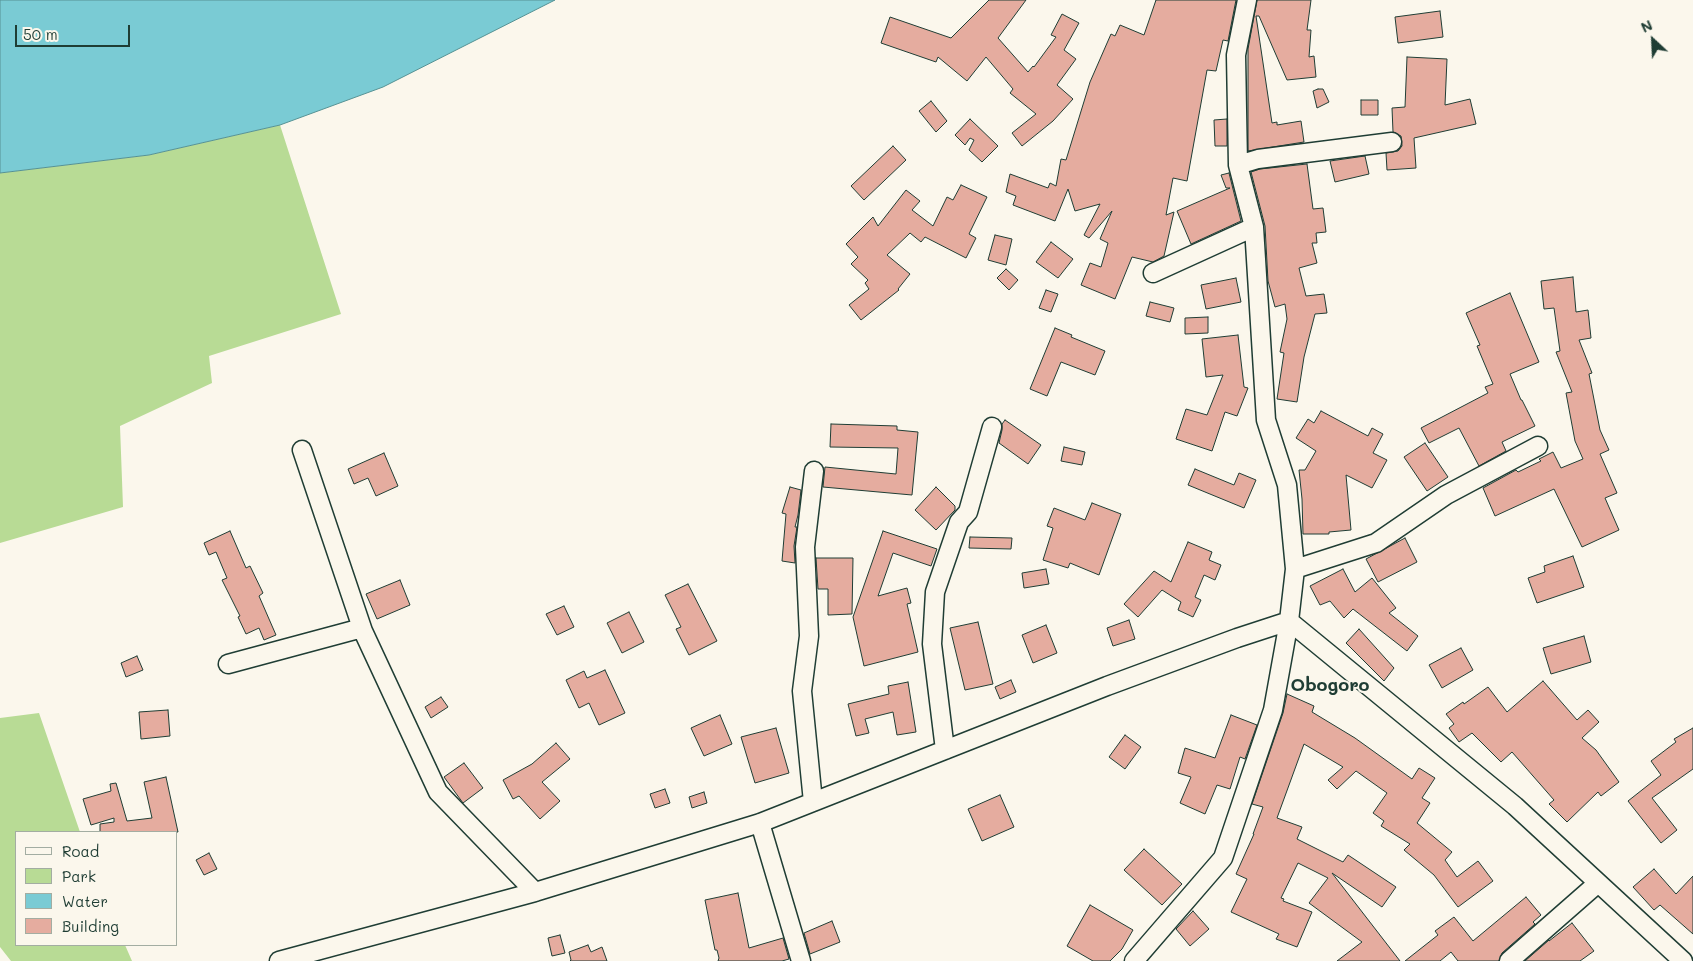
<!DOCTYPE html>
<style>
body{margin:0}
#map{position:relative;width:1693px;height:961px;overflow:hidden;background:#fbf7ec;font-family:Mali,sans-serif}
canvas{display:block}
.legend{position:absolute;left:15px;top:831px;width:162px;height:115px;box-sizing:border-box;background:#fbf7ec;border:1px solid #a3ada2;margin:0;padding:6px 9px;list-style:none;font-size:15px;color:#1f3d34}
.legend li{display:flex;align-items:center;gap:10px;height:25px}
.legend b{width:25px;border:1px solid #a3ada2}
.north{position:absolute;left:1628px;top:15px;width:50px;height:50px;-webkit-text-stroke:4px #fbf7ec;paint-order:stroke;rotate:335deg;font-size:14px;font-weight:700;line-height:20px;text-align:center;color:#1f3d34}
.north::after{content:'';display:block;margin:auto;width:18px;height:22px;background:#1f3d34;clip-path:polygon(50% 0,100% 100%,50% 72%,0 100%)}
.scale{position:absolute;left:15px;top:25px;width:115px;height:22px;box-sizing:border-box;border:2px solid #1f3d34;border-top:0;padding-left:6px;font-size:15px;line-height:18px;white-space:nowrap;color:#1f3d34;-webkit-text-stroke:4px #fbf7ec;paint-order:stroke}
</style>
<div id="map">
<canvas width="1693" height="961"></canvas>
<ul class="legend">
<li><b style="height:6px;background:#fbf7ec"></b>Road</li>
<li><b style="height:14px;background:#b8db95"></b>Park</li>
<li><b style="height:14px;background:#7acbd4"></b>Water</li>
<li><b style="height:14px;background:#e5ac9f"></b>Building</li>
</ul>
<div class="north">N</div>
<div class="scale">50 m</div>
</div>
<script>
const ctx = document.querySelector('canvas').getContext('2d');
ctx.lineJoin = 'round';
function paint(path, color) {
  ctx.fillStyle = color;
  ctx.fill(path, 'evenodd');
}
function toPath(rows) {
  const path = new Path2D();
  for (const r of rows) {
    path.moveTo(r[0], r[1]);
    for (let i = 2; i < r.length; i += 2) path.lineTo(r[i], r[i + 1]);
  }
  return path;
}
function stroke(path, color, width, dash) {
  ctx.strokeStyle = color;
  ctx.lineWidth = width;
  ctx.lineCap = dash ? 'butt' : 'round';
  ctx.setLineDash(dash || []);
  ctx.stroke(path);
}
function drawText(font, color, halo, rows, align = 'center') {
  ctx.font = font + ' Mali,sans-serif';
  ctx.lineWidth = 4;
  ctx.setLineDash([]);
  ctx.textBaseline = 'middle';
  ctx.strokeStyle = halo;
  ctx.fillStyle = color;
  for (const [text, x, y, turn = 0] of rows) {
    ctx.save();
    ctx.translate(x, y);
    ctx.rotate((+turn || 0) * Math.PI / 180);
    ctx.textAlign = isNaN(turn) ? turn : align;
    if (halo) ctx.strokeText(text, 0, 0);
    ctx.fillText(text, 0, 0);
    ctx.restore();
  }
}
paint(toPath([
 [280,125,341,314,209,356,212,383,120,426,123,507,0,543,0,173,149,155],
 [39,713,80,832,16,832,16,945,125,945,132,961,11,961,0,947,0,718]
]), '#b8db95');
const water = toPath([
 [0,0,555,0,383,87,280,125,149,155,0,173,0,0]
]);
paint(water, '#7acbd4');
stroke(water, '#569294', 1);
const building = toPath([
 [989,0,1026,0,998,38,1028,72,1033,66,1034,67,1056,37,1051,35,1062,14,1079,23,1064,50,1076,59,1057,85,1073,99,1053,121,1022,146,1012,133,1036,114,1010,93,1013,89,986,57,967,81,938,57,936,62,881,43,890,17,951,38,989,0],
 [1156,0,1236,0,1228,41,1223,40,1216,71,1207,70,1187,181,1173,178,1166,215,1174,212,1164,256,1153,262,1132,257,1115,299,1081,285,1090,263,1101,267,1108,243,1100,239,1112,211,1089,238,1084,235,1100,204,1075,211,1068,189,1055,221,1013,205,1016,196,1006,192,1010,174,1048,188,1050,183,1056,186,1061,159,1066,160,1090,82,1111,34,1115,36,1120,25,1144,35,1156,0],
 [1257,0,1311,0,1307,30,1311,30,1309,57,1314,56,1316,77,1287,80,1259,16,1256,16,1272,123,1277,122,1277,125,1301,121,1304,142,1248,151,1248,49,1257,0],
 [1440,11,1443,37,1398,43,1395,17,1440,11],
 [1407,57,1447,59,1445,105,1470,99,1476,124,1414,138,1416,168,1387,170,1386,153,1398,151,1402,146,1401,136,1393,132,1392,108,1405,107,1407,57],
 [1318,89,1323,89,1329,102,1317,108,1313,91,1318,89],
 [1361,100,1378,100,1378,115,1361,115,1361,100],
 [931,101,947,121,936,132,919,111,931,101],
 [970,119,998,146,982,162,969,150,974,140,970,138,965,145,955,135,970,119],
 [1227,119,1227,146,1215,146,1214,120,1227,119],
 [893,146,906,160,864,200,851,186,893,146],
 [1365,156,1369,174,1335,182,1330,161,1365,156],
 [1307,164,1313,209,1323,208,1326,232,1316,233,1317,243,1312,243,1317,263,1299,268,1306,296,1324,294,1327,313,1315,314,1304,357,1297,402,1277,399,1284,353,1280,352,1287,319,1285,304,1275,307,1268,281,1265,226,1251,172,1260,169,1307,164],
 [1229,173,1241,221,1191,244,1177,211,1230,188,1226,188,1221,175,1229,173],
 [961,185,987,197,969,234,976,238,966,258,925,237,921,242,910,233,887,255,910,274,898,289,899,290,861,320,849,305,869,289,865,283,868,280,851,264,858,257,846,244,873,217,878,226,906,190,920,201,912,210,933,226,947,197,953,200,961,185],
 [995,235,1012,239,1006,265,988,260,995,235],
 [1051,242,1073,259,1058,278,1036,262,1051,242],
 [1006,269,1018,280,1009,290,997,278,1006,269],
 [1573,277,1576,312,1588,310,1591,338,1579,340,1592,373,1589,374,1600,430,1609,450,1600,454,1617,493,1605,498,1619,530,1582,547,1554,489,1495,516,1483,488,1516,470,1518,472,1541,461,1539,459,1553,452,1561,468,1583,459,1575,441,1566,393,1572,392,1556,352,1560,351,1554,308,1544,309,1541,281,1573,277],
 [1236,278,1241,302,1206,309,1201,285,1236,278],
 [1046,290,1058,294,1051,312,1039,308,1046,290],
 [1510,293,1539,362,1510,374,1521,400,1522,400,1535,426,1502,442,1506,451,1479,466,1459,428,1429,443,1421,428,1488,393,1485,387,1493,384,1477,346,1480,345,1466,313,1510,293],
 [1150,302,1174,308,1170,322,1146,316,1150,302],
 [1208,317,1208,333,1185,334,1185,318,1208,317],
 [1055,328,1072,335,1071,337,1105,351,1095,375,1061,362,1047,396,1030,389,1055,328],
 [1238,335,1244,387,1248,388,1237,416,1225,412,1212,451,1176,439,1186,409,1207,415,1223,375,1206,377,1202,339,1238,335],
 [1321,411,1368,436,1372,428,1383,434,1373,453,1387,460,1372,488,1346,475,1351,530,1329,532,1329,534,1303,534,1302,499,1299,470,1305,470,1316,451,1296,438,1308,419,1314,423,1321,411],
 [1005,420,1041,445,1028,464,999,443,1002,430,1002,424,1005,420],
 [831,424,897,426,897,430,918,432,912,495,823,487,825,467,896,474,898,448,830,447,831,424],
 [1425,443,1448,477,1427,491,1404,457,1425,443],
 [1064,447,1085,452,1082,465,1061,461,1064,447],
 [384,453,398,486,376,496,368,478,354,484,348,469,384,453],
 [1195,469,1234,485,1239,473,1256,480,1244,508,1188,485,1195,469],
 [790,487,801,490,798,515,795,527,797,527,794,546,795,563,782,561,786,514,782,513,790,487],
 [936,487,955,506,955,510,936,530,915,510,936,487],
 [1092,503,1121,514,1099,575,1070,563,1068,568,1043,560,1053,528,1047,526,1054,508,1085,520,1092,503],
 [230,531,246,568,250,566,263,593,259,596,276,635,264,640,259,628,246,634,238,617,240,616,222,580,227,578,216,552,209,555,204,543,230,531],
 [883,531,937,549,931,566,893,553,878,596,907,588,911,603,907,604,918,652,864,666,853,617,883,531],
 [970,537,1012,538,1011,549,969,548,970,537],
 [1405,538,1417,562,1378,582,1366,559,1405,538],
 [1188,542,1212,552,1209,560,1221,565,1215,580,1204,575,1195,597,1201,600,1193,617,1178,610,1181,602,1162,590,1138,617,1124,604,1154,571,1171,582,1188,542],
 [1573,556,1584,587,1537,603,1528,578,1545,572,1544,566,1573,556],
 [816,558,853,558,852,614,828,615,828,589,818,589,816,558],
 [1046,569,1049,584,1024,588,1022,573,1046,569],
 [1343,569,1355,592,1372,578,1396,608,1389,613,1418,636,1407,651,1353,609,1344,618,1330,601,1320,605,1310,586,1343,569],
 [400,580,410,605,377,619,366,594,400,580],
 [688,584,717,641,689,655,676,629,681,627,665,595,688,584],
 [564,606,574,627,557,635,546,614,564,606],
 [629,612,644,642,622,653,607,623,629,612],
 [1129,620,1135,639,1113,646,1107,628,1129,620],
 [978,622,993,684,965,690,950,628,978,622],
 [1046,625,1057,653,1033,663,1022,635,1046,625],
 [1359,629,1394,668,1384,681,1346,643,1359,629],
 [1584,636,1591,662,1551,674,1543,648,1584,636],
 [1461,648,1473,670,1442,688,1429,665,1461,648],
 [137,656,143,670,126,677,121,663,137,656],
 [605,670,625,713,599,725,589,703,579,708,566,680,584,671,587,678,605,670],
 [1011,680,1016,692,1000,699,995,687,1011,680],
 [1543,681,1577,720,1588,710,1599,722,1582,738,1596,750,1619,782,1601,796,1598,792,1567,822,1549,804,1554,800,1512,752,1501,762,1472,733,1459,742,1449,728,1454,724,1446,714,1463,702,1464,704,1488,687,1507,712,1543,681],
 [908,682,916,732,897,735,893,712,865,719,869,733,856,736,848,704,889,694,888,686,908,682],
 [1287,694,1314,706,1312,712,1355,738,1412,779,1419,768,1435,778,1422,798,1430,803,1417,823,1452,852,1445,860,1457,877,1478,861,1493,881,1458,907,1434,875,1404,850,1410,844,1381,826,1384,821,1373,813,1387,793,1356,771,1337,789,1328,780,1343,767,1304,744,1277,818,1302,827,1297,839,1343,862,1348,855,1396,887,1382,907,1332,873,1400,961,1337,961,1362,942,1309,903,1328,878,1298,863,1281,898,1284,899,1283,901,1312,912,1297,947,1276,939,1279,934,1231,912,1247,879,1236,874,1254,834,1253,834,1263,807,1252,804,1283,713,1287,694],
 [441,697,448,707,431,718,425,707,441,697],
 [168,710,170,736,141,739,139,712,168,710],
 [720,715,732,744,704,756,691,728,720,715],
 [1231,715,1257,725,1245,759,1240,757,1230,789,1217,785,1205,814,1180,803,1191,777,1178,773,1185,748,1215,758,1231,715],
 [776,728,789,773,755,783,741,737,776,728],
 [1693,728,1693,769,1652,798,1677,830,1661,843,1628,801,1661,775,1651,761,1676,742,1674,739,1693,728],
 [1125,735,1141,747,1125,769,1109,757,1125,735],
 [556,743,570,759,542,782,560,801,540,819,519,796,513,799,503,780,532,764,556,743],
 [464,763,483,788,463,803,444,777,464,763],
 [166,777,178,832,100,832,100,824,114,822,114,818,91,825,83,799,111,791,110,784,116,783,127,821,152,818,144,782,166,777],
 [665,789,670,803,655,808,650,794,665,789],
 [704,792,707,803,692,808,689,797,704,792],
 [1000,795,1014,827,982,841,968,809,1000,795],
 [1144,849,1182,884,1162,905,1124,870,1144,849],
 [209,853,217,869,204,875,196,860,209,853],
 [1654,869,1676,894,1693,876,1693,934,1660,905,1654,910,1633,887,1654,869],
 [738,893,749,948,783,938,789,959,782,961,718,961,719,958,717,950,715,950,705,900,738,893],
 [1526,897,1541,915,1533,922,1535,924,1502,953,1499,961,1458,961,1451,952,1440,961,1405,961,1438,935,1435,931,1454,917,1473,941,1526,897],
 [1090,905,1133,930,1122,949,1110,961,1093,961,1067,946,1090,905],
 [1193,911,1209,929,1190,946,1176,929,1193,911],
 [832,921,840,942,810,954,804,933,832,921],
 [1572,923,1594,951,1580,961,1525,961,1549,940,1549,941,1572,923],
 [560,935,565,953,552,956,548,938,560,935],
 [588,945,591,952,602,947,607,961,570,961,571,960,569,952,588,945]
]);
paint(building, '#e5ac9f');
stroke(building, '#1f3d34', 1);
const minor = toPath([
 [1238,165,1258,159,1392,142],
 [1153,273,1254,227],
 [302,450,363,631,438,792,535,892],
 [1295,569,1376,543,1446,495,1538,446],
 [228,664,362,628],
 [945,750,932,644,935,592,959,522,968,512,992,427],
 [813,802,802,691,809,636,805,547,814,471],
 [760,823,801,961],
 [279,961,535,892,760,823,1107,686,1237,638,1289,621,1515,806,1683,961],
 [1134,961,1223,858,1273,710,1289,621,1295,569,1287,485,1266,420,1254,227,1238,165,1236,55,1247,0],
 [1509,961,1598,883]
]);
stroke(minor, '#1f3d34', 21);
stroke(minor, '#fbf7ec', 18);
drawText('bold 18px', '#1f3d34', '#fbf7ec', [
 ["Obogoro",1330,685]
]);
</script>
